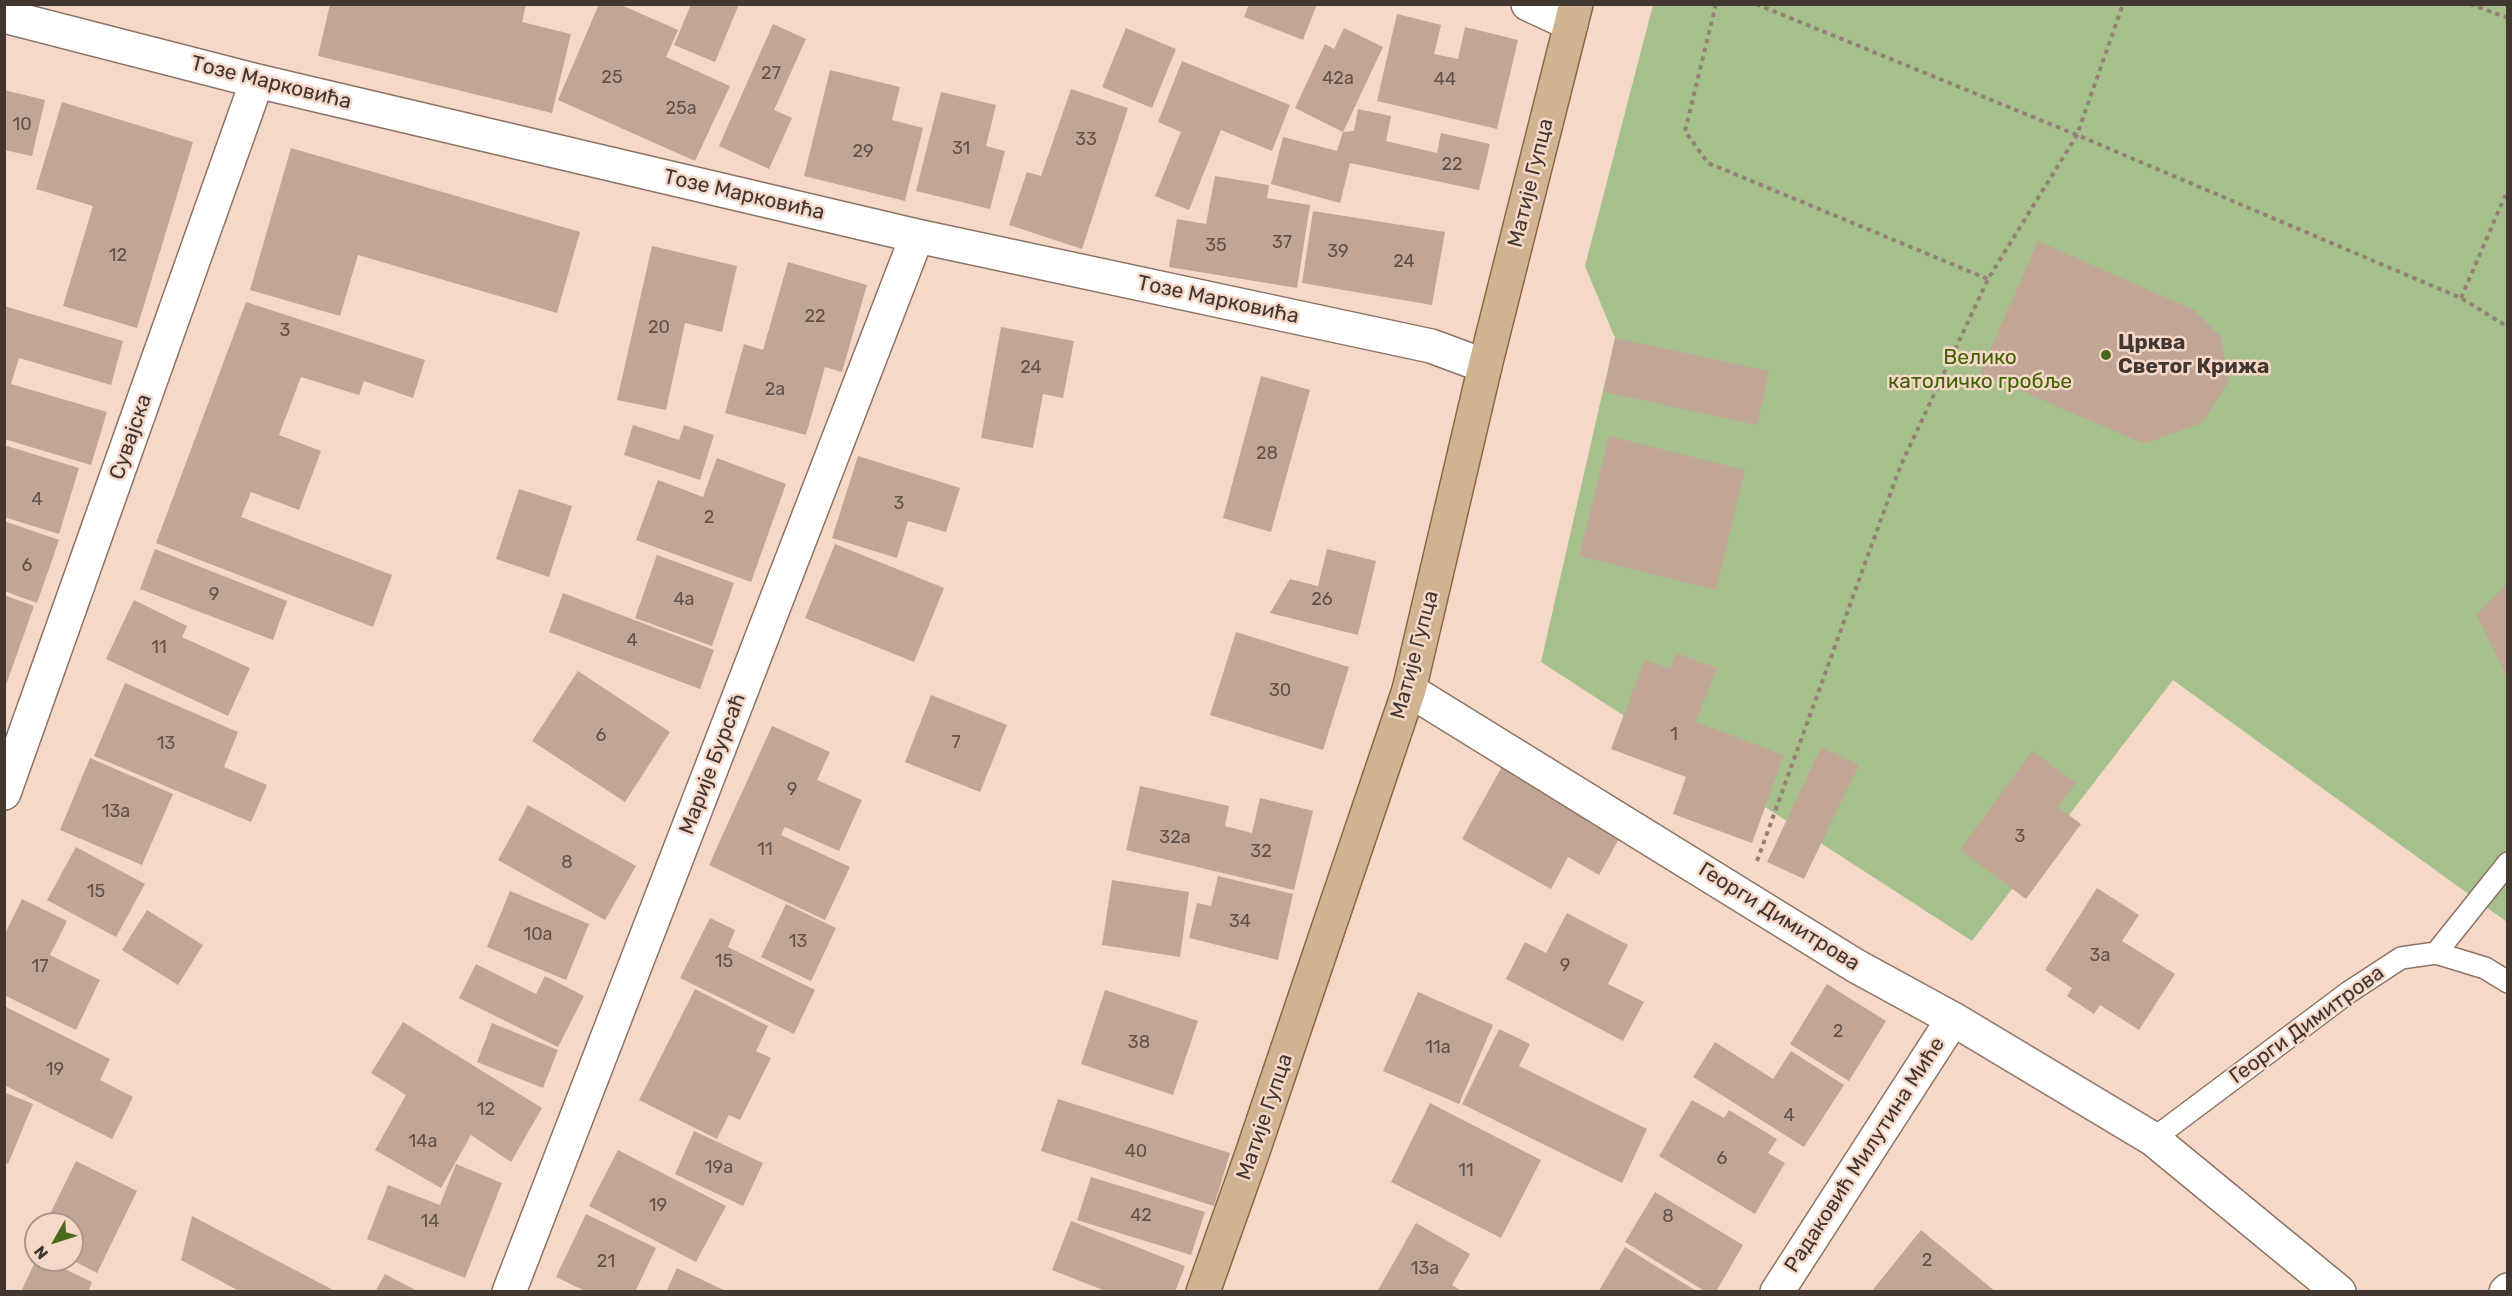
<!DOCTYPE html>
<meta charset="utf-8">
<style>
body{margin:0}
#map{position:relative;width:2512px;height:1296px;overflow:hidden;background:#f5d8c7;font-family:Rubik,sans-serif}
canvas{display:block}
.frame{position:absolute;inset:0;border:6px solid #423630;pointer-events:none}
.north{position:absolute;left:24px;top:1212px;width:60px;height:60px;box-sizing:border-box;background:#f5d8c7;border:2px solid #ad978b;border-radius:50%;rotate:231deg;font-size:16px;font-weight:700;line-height:24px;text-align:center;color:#423630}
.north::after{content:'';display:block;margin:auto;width:21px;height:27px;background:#4b691d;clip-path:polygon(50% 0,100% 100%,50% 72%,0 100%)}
</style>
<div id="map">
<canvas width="2512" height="1296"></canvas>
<div class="frame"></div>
<div class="north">N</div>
</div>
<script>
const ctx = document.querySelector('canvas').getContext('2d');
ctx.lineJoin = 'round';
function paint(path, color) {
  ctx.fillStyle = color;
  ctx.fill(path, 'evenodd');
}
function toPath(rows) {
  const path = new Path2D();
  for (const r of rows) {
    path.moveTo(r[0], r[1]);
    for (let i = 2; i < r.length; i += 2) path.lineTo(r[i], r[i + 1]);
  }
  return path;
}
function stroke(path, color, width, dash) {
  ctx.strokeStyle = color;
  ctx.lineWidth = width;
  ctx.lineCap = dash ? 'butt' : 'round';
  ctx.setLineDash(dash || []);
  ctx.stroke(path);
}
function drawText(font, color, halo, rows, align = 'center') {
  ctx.font = font + ' Rubik,sans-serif';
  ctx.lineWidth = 5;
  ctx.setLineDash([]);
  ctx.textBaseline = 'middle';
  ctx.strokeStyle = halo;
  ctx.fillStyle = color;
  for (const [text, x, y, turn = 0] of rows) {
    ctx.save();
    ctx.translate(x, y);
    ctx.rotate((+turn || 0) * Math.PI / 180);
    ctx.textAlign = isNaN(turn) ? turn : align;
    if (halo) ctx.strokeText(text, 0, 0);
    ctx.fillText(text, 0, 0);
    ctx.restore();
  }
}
paint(toPath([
 [1653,5,2507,5,2507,922,2173,680,1972,941,1541,662,1615,338,1585,266]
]), '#a6c08c');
paint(toPath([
 [330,4,526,4,522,22,571,34,552,113,318,56],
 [599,4,619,4,678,30,666,57,730,86,695,161,558,100],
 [691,4,739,4,715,62,674,45],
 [1249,4,1317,4,1303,40,1244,17],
 [1397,14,1441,25,1434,54,1458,59,1465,27,1518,40,1497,129,1377,101],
 [773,24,806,39,774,110,792,118,769,169,719,146],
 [1126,28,1176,49,1152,108,1102,87],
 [1344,28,1383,47,1343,132,1295,108,1325,44,1334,49],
 [1182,61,1290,105,1272,151,1221,130,1189,210,1155,196,1181,132,1158,122],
 [830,70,900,87,892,120,923,128,905,201,804,176],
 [1071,89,1128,108,1082,249,1009,225,1027,172,1041,176],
 [4,90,45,100,32,156,4,150],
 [941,92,996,105,986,146,1005,151,990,209,916,191],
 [62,102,193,142,137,328,63,306,93,206,36,189],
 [1358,109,1391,116,1386,141,1437,153,1441,133,1490,144,1479,190,1350,163,1340,203,1271,184,1283,137,1337,151,1343,132,1354,131],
 [291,148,580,232,557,313,358,255,340,316,250,290],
 [1215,176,1269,185,1267,198,1310,205,1297,288,1169,267,1177,219,1206,224],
 [1313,211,1445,232,1432,305,1302,283],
 [2038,241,2194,310,2221,337,2229,381,2203,422,2144,444,1980,373],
 [652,246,737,266,722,332,685,323,666,410,617,400],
 [788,262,867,285,842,372,825,367,806,435,725,413,744,344,763,350],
 [246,302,425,360,413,398,364,381,359,395,301,377,279,435,321,451,299,510,251,492,241,517,392,575,373,627,156,543],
 [4,306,123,341,111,385,19,358,11,384,107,412,91,465,4,439],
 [1001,327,1074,341,1063,398,1043,394,1033,448,981,438],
 [1615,338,1769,371,1757,425,1604,392],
 [1261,376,1310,390,1271,532,1223,518],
 [633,425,679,440,684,425,714,435,700,480,624,455],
 [1609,436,1745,470,1716,590,1579,556],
 [4,445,79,468,59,534,4,517,6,477],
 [858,456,960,488,946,532,908,521,897,558,832,538],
 [717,458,786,484,751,582,636,540,658,480,703,497],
 [519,489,572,506,549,577,496,559],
 [4,521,59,540,37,603,4,591],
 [835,544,944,588,914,662,805,618],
 [155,549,287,601,273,640,140,589],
 [1327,549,1376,561,1358,635,1270,613,1290,579,1318,586],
 [657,555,734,583,712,646,635,618],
 [2508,583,2508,680,2476,614],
 [563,593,714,650,700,689,549,632],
 [4,595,34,606,5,688,4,688],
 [134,600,187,626,182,637,250,668,228,716,106,659],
 [1236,632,1349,667,1323,750,1210,715],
 [1676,653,1717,668,1696,722,1784,755,1752,843,1673,814,1686,777,1611,749,1645,659,1670,669],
 [578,671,670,732,625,802,532,741],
 [125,683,238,732,224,767,267,785,251,822,94,756],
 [931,695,1007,725,980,792,905,762],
 [772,726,830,752,817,780,862,800,839,851,785,827,781,835,850,867,825,920,709,865],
 [1821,747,1859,765,1804,879,1767,862],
 [2032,751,2076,783,2058,807,2081,824,2026,899,1960,850],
 [90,758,173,794,142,865,60,830],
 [1505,761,1625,828,1599,875,1568,857,1551,889,1462,839],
 [1140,786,1229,806,1225,826,1252,833,1260,798,1313,811,1294,890,1126,850],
 [528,805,636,866,605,920,498,860],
 [76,847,145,884,116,937,47,900],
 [1218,876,1293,894,1278,960,1189,938,1197,903,1211,906],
 [1112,880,1189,892,1180,957,1102,945],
 [2097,888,2139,915,2122,941,2175,974,2139,1030,2100,1005,2094,1014,2067,996,2072,988,2045,970],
 [510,891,589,924,566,980,487,947],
 [22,899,67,921,50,955,100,980,76,1030,4,995,4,936],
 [786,904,836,928,811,981,761,957],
 [147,910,203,945,178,985,122,950],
 [1567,913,1628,945,1608,984,1644,1002,1623,1041,1506,979,1525,942,1546,953],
 [710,918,735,930,728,947,815,990,794,1034,680,978],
 [476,964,536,994,545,976,584,996,558,1047,459,998],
 [1827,984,1886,1021,1849,1081,1790,1044],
 [695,989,768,1026,756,1051,771,1058,740,1120,729,1115,717,1139,639,1100],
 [1105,990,1198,1021,1173,1095,1081,1064],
 [1418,992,1493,1025,1459,1104,1383,1071],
 [4,1006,110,1059,100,1080,133,1097,112,1139,4,1085],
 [403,1022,542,1108,511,1162,471,1135,441,1188,375,1150,406,1095,371,1073],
 [492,1023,558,1050,543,1088,477,1062],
 [1499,1029,1530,1044,1519,1066,1647,1129,1622,1183,1462,1104],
 [1715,1042,1773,1079,1791,1051,1844,1085,1804,1147,1693,1077],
 [4,1092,33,1104,8,1164,4,1162],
 [1058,1099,1230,1153,1214,1206,1041,1151],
 [1692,1100,1724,1118,1729,1110,1777,1139,1768,1153,1785,1163,1755,1214,1659,1156],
 [1430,1103,1541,1160,1501,1238,1391,1182],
 [694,1131,763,1163,743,1206,675,1174],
 [618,1150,726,1206,696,1262,589,1206],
 [76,1161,137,1191,97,1273,72,1260,72,1224,59,1224,48,1218],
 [456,1164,502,1183,465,1278,367,1239,388,1185,440,1205],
 [1091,1177,1205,1212,1191,1255,1077,1220],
 [1655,1192,1743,1245,1716,1292,1706,1292,1625,1242],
 [586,1214,656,1248,635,1292,587,1292,556,1277],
 [192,1216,337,1292,241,1292,181,1260],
 [1071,1221,1185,1266,1175,1292,1108,1292,1052,1270],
 [1416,1223,1470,1254,1452,1285,1463,1292,1377,1292],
 [1921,1230,1996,1292,1871,1292],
 [1625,1247,1698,1292,1598,1292],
 [36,1260,46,1260,92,1282,88,1292,21,1292],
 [677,1268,728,1292,666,1292],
 [385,1274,419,1292,375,1292]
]), '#c1a696');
const service = toPath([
 [2436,953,2508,863],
 [2153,1139,2349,992,2401,958,2436,953,2485,968,2508,982]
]);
const minor = toPath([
 [1528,4,1571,24],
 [4,16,257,81,917,236,1431,346,1485,366],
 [1409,690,1856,966,1953,1019,2153,1139,2339,1292],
 [4,793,257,81],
 [509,1292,917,236],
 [1777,1292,1953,1019],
 [2506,1292,2508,1290]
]);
const primary = toPath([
 [1203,1292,1252,1154,1409,690,1485,366,1576,4]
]);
stroke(service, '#8c7363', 24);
stroke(minor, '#8c7363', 36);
stroke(primary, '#8b6641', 36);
stroke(toPath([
 [1716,4,1685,131,1708,163,1988,279],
 [1756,4,2077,135,2461,298,2508,327],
 [2470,4,2508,18],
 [2461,298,2508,189],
 [1757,861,1900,467,1988,279,2077,135,2123,4]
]), '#948075', 4, [4.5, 4.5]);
stroke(service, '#fff', 21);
stroke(minor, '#fff', 33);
stroke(primary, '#d1b392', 33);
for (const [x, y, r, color] of [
 [2106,355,6,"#4b691d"]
]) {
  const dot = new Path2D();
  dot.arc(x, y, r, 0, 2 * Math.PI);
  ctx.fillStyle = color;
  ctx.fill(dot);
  stroke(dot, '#f5d8c7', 2);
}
drawText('18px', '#62524a', null, [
 ["27",771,74],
 ["25",612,78],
 ["42a",1338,79],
 ["44",1445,80],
 ["25a",681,109],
 ["10",22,125],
 ["33",1086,140],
 ["31",961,149],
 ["29",863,152],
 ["22",1452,165],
 ["37",1282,243],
 ["35",1216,246],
 ["39",1338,252],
 ["12",118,256],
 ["24",1404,262],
 ["22",815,317],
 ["20",659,328],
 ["3",285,331],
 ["24",1031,368],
 ["2a",775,390],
 ["28",1267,454],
 ["4",37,500],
 ["3",899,504],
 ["2",709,518],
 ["6",27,566],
 ["9",214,595],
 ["4a",684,600],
 ["26",1322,600],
 ["4",632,641],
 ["11",159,648],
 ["30",1280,691],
 ["1",1674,735],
 ["6",601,736],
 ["7",956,743],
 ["13",166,744],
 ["9",792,790],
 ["13a",116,812],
 ["3",2020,837],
 ["32a",1175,838],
 ["11",765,850],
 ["32",1261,852],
 ["8",567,863],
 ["15",96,892],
 ["34",1240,922],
 ["10a",538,935],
 ["13",798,942],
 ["3a",2100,956],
 ["15",724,962],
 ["9",1565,966],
 ["17",40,967],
 ["2",1838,1032],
 ["38",1139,1043],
 ["11a",1438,1048],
 ["19",55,1070],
 ["12",486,1110],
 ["4",1789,1116],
 ["14a",423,1142],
 ["40",1136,1152],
 ["6",1722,1159],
 ["19a",719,1168],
 ["11",1466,1171],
 ["19",658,1206],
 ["42",1141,1216],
 ["8",1668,1217],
 ["14",430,1222],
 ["2",1927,1261],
 ["21",606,1262],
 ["13a",1425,1269]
]);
drawText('21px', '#423630', '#f5d8c7', [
 ["Тозе Марковића",271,83,14],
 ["Матије Гупца",1531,183,-76],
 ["Тозе Марковића",744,195,13],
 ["Тозе Марковића",1218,300,12],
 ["Сувајска",131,437,-71],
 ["Матије Гупца",1415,655,-75],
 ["Марије Бурсаћ",713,764,-69],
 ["Георги Димитрова",1779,917,32],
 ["Георги Димитрова",2307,1025,-36],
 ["Матије Гупца",1265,1117,-71],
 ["Радаковић Милутина Миће",1865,1155,-57]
]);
drawText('bold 21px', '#423630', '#f5d8c7', [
 ["Црква",2118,343],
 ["Светог Крижа",2118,367]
], 'left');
drawText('21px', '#3f6300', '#f5d8c7', [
 ["Велико",1980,358],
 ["католичко гробље",1980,382]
]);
</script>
